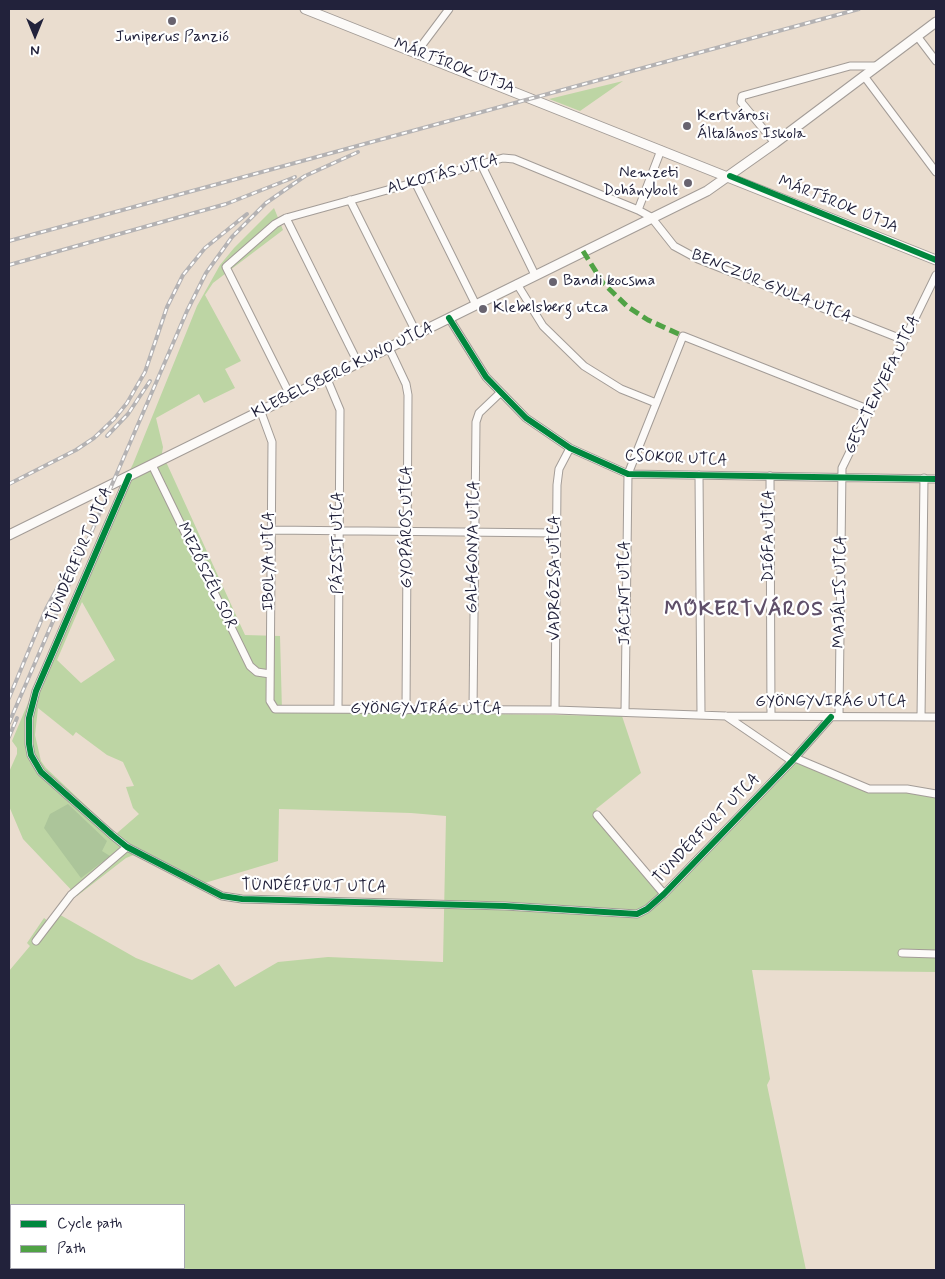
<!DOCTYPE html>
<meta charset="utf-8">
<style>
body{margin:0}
#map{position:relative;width:945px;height:1279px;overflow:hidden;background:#eaddcf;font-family:Mynerve,sans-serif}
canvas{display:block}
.frame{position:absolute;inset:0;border:10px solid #22223b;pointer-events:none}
.legend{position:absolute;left:10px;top:1204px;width:175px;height:65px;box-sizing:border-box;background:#fff;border:1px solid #a7a7b1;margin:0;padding:6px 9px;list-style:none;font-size:15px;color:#22223b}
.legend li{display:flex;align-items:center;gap:10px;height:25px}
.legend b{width:25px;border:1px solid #a7a7b1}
.north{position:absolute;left:10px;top:10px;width:50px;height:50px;-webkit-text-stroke:4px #fff;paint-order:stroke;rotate:180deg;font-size:14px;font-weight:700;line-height:20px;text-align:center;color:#22223b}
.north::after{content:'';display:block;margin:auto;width:18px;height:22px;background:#22223b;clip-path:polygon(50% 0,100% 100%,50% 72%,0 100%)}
</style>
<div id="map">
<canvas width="945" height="1279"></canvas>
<div class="frame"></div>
<ul class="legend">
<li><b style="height:6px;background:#00873e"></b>Cycle path</li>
<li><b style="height:6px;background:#50a245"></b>Path</li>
</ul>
<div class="north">N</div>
</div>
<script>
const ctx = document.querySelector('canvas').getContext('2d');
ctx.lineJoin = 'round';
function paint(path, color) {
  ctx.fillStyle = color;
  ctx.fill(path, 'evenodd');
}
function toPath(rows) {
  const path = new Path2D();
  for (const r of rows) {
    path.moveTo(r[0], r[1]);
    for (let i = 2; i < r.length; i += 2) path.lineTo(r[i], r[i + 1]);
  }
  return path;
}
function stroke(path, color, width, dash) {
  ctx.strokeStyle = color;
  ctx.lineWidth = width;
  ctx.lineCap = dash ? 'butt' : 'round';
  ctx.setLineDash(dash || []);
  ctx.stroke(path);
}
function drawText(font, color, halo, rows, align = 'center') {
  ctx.font = font + ' Mynerve,sans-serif';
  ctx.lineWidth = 4.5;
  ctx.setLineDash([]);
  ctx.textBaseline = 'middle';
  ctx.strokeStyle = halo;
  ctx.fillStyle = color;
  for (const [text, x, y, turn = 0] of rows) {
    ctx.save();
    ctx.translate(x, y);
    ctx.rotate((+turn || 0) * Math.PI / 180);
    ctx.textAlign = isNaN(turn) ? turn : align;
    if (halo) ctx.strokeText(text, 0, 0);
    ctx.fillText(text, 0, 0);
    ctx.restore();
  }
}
paint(toPath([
 [623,81,580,111,549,99],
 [274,208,283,230,213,283,205,295,241,361,225,369,235,388,204,403,199,394,156,418,163,447,162,453,245,635,280,636,282,711,622,716,641,773,596,809,664,899,797,761,877,793,936,793,936,972,752,970,770,1079,767,1085,806,1270,9,1270,9,971,30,946,27,943,44,918,48,921,55,912,136,958,192,980,219,964,235,987,278,962,328,957,443,962,446,816,411,813,279,809,278,861,198,885,136,854,126,858,77,896,23,839,9,806,9,772,17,754,17,748,12,741,105,520,133,464,197,306,220,265,234,248],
 [82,602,115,660,81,683,57,660],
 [38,708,73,736,76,732,107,755,123,762,134,786,126,787,133,808,139,814,116,834,46,768,41,761,35,735],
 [11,1205,184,1205,184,1268,11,1268]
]), '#bdd5a4');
paint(toPath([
 [68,804,107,841,102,851,110,856,81,878,44,828,50,814]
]), '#acc59a');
const minor = toPath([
 [917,36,936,61],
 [416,53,449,9],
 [864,76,936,172],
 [775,143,741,102,742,96,850,66,878,66],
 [481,164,535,275],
 [415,182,476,305],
 [350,200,417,334],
 [638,210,661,150],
 [286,218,358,363],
 [517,284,543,326,584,366,621,389,656,403],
 [449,318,486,377,526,418,570,448,628,474,936,479],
 [389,348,406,384,408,395,406,710],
 [327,379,340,410,338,709],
 [291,397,226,267,275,224,286,218,503,158,514,159,638,210,651,217,674,246,698,259,904,340],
 [261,412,272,442,270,701,275,709,555,710,726,716,936,717],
 [152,465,250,666,257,672,270,674],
 [699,475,701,713],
 [129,476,36,691,29,718,29,744,31,755,41,772,112,835,127,847,222,896,242,899,505,906,637,914,647,909,664,894,792,761,831,717],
 [770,476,771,716],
 [271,530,556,533],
 [473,710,476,422,479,413,500,393],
 [555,710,557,485,559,469,570,448],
 [625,712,628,474,683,336,870,410],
 [726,716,792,761],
 [839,716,842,468,936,275],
 [921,717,924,478],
 [795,758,869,789,907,789,936,794],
 [597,815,664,894],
 [36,941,71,895,127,847],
 [902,953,936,954]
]);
const tertiary = toPath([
 [305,9,936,260],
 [9,535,707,191,775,143,936,22]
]);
stroke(minor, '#a39c97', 9);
stroke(tertiary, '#a39c97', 11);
stroke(minor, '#fcfaf8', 7);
stroke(tertiary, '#fcfaf8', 9);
const rail = toPath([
 [9,241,859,9],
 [9,265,226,204,295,177],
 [107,436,128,414,150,381],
 [9,484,76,450,94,438,114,419,127,403,145,372,167,307,183,275,205,248,247,214],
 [9,698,46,609,76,553],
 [9,723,187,311,206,273,232,237,266,203,305,176,358,152],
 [9,737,17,718]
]);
stroke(rail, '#b4b2b3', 4);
stroke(rail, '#fff', 2, [5.5]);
stroke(toPath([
 [583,251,603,283,628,307,648,320,683,336]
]), '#50a245', 5, [10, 5]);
stroke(toPath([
 [730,176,936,260],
 [449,318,486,377,526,418,570,448,628,474,936,479],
 [129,476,36,691,29,718,29,744,31,755,41,772,112,835,127,847,222,896,242,899,505,906,637,914,647,909,664,894,792,761,831,717]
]), '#00873e', 6);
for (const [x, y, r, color] of [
 [172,21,5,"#68636f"],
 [687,126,5,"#68636f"],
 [688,183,5,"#68636f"],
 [553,282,5,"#68636f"],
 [483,309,5,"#68636f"]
]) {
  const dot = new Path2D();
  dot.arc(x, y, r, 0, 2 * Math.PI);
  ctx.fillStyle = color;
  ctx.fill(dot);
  stroke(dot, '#fff', 2);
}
drawText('16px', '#22223b', '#fff', [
 ["Juniperus Panzió",172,38,"center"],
 ["Kertvárosi",697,117],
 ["Általános Iskola",697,135],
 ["Nemzeti",678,174,"right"],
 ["Dohánybolt",678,192,"right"],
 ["Bandi kocsma",563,282],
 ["Klebelsberg utca",493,309]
], 'left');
drawText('16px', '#22223b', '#fff', [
 ["MÁRTÍROK ÚTJA",454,67,21],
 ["ALKOTÁS UTCA",443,175,-15],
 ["MÁRTÍROK ÚTJA",838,205,22],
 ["BENCZÚR GYULA UTCA",771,287,22],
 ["KLEBELSBERG KUNO UTCA",343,371,-26],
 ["GESZTENYEFA UTCA",883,385,-64],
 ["CSOKOR UTCA",676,459,3],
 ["GYOPÁROS UTCA",408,527,-90],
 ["DIÓFA UTCA",770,536,-90],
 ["PÁZSIT UTCA",339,543,-90],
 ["GALAGONYA UTCA",474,547,-89],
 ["TÜNDÉRFÜRT UTCA",80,555,-67],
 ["IBOLYA UTCA",270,561,-90],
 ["MEZŐSZÉL SOR",206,576,64],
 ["VADRÓZSA UTCA",556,578,-90],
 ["MAJÁLIS UTCA",841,592,-89],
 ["JÁCINT UTCA",626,593,-90],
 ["GYÖNGYVIRÁG UTCA",831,703],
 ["GYÖNGYVIRÁG UTCA",426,710],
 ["TÜNDÉRFÜRT UTCA",707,829,-46],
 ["TÜNDÉRFÜRT UTCA",314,887,1]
]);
ctx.letterSpacing = '1px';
drawText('bold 21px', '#5f4f69', '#fff', [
 ["MŰKERTVÁROS",744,611]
]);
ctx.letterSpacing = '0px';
</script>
